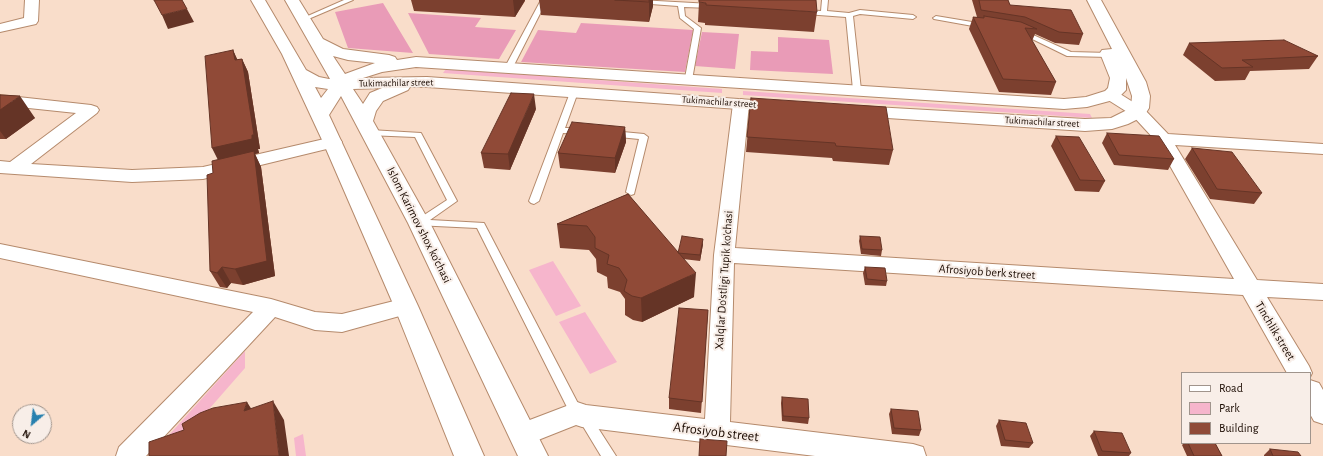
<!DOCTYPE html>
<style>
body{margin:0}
#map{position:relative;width:1323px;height:456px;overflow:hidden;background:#f9ddca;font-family:"Alegreya Sans",sans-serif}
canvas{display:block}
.legend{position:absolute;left:1181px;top:372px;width:130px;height:72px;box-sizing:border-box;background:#f8eee8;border:1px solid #a0948c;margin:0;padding:5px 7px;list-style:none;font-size:12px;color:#1c0c03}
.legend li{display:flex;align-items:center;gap:8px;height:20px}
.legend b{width:20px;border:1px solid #a0948c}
.north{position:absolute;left:12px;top:404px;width:40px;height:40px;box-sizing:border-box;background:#f8eee8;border:1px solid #a0948c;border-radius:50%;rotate:208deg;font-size:11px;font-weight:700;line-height:16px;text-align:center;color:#1c0c03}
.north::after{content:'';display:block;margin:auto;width:14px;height:18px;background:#2881af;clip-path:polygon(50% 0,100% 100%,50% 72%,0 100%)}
</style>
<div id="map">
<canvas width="1323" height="456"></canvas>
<ul class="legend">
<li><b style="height:5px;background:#fff"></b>Road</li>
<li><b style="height:11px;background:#f6b5cc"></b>Park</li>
<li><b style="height:11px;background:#904a37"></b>Building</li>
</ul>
<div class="north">N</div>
</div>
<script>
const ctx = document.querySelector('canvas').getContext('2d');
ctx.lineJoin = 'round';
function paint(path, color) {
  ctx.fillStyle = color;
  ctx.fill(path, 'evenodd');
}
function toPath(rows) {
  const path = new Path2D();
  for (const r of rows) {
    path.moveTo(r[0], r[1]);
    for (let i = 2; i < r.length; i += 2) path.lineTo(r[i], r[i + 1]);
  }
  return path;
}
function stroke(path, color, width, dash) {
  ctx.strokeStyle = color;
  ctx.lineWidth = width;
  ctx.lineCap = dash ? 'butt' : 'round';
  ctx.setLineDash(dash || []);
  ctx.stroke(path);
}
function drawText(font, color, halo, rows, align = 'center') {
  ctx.font = font + ' "Alegreya Sans",sans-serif';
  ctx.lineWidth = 4;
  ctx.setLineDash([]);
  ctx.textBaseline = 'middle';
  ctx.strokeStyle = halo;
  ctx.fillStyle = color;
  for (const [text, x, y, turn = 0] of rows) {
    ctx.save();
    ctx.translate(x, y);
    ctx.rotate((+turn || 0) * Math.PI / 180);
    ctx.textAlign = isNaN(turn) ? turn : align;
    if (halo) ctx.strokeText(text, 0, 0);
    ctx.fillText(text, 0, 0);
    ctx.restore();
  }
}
paint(toPath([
 [446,69,722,89,722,93,443,73],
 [743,91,1090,114,1092,118,743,95],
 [553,261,581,306,556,316,529,270],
 [585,312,617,362,590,374,559,322],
 [245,351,245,368,168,456,150,456],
 [303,434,306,456,296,456,294,438]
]), '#f6b5cc');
paint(toPath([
 [383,3,413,53,348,48,335,12],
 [408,13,481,18,475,27,516,30,499,59,429,54],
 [581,23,693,30,685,72,521,62,538,30,576,33],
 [702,32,739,34,735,69,695,66],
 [778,37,829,40,833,74,750,70,751,51,778,52]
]), '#e99bb7');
const lane = toPath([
 [344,0,353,0,306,20,301,19,344,0],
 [541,0,547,0,513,67,512,69,506,69,505,67,541,0],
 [639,0,711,4,714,6,711,8,684,7,685,16,701,28,692,80,686,80,685,78,694,29,680,18,678,6,637,3,636,2,639,0],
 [822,0,828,0,827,11,849,13,860,10,913,15,916,17,913,19,860,14,853,16,861,90,860,92,857,92,853,90,846,17,805,14,802,12,805,10,821,11,822,0],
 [936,16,984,24,987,26,984,28,934,19,933,18,936,16],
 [1022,30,1071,52,1109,53,1113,55,1109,57,1067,56,1020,33,1018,32,1022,30],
 [571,90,577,90,578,92,565,128,580,128,584,131,580,134,563,133,539,201,534,204,531,203,529,201,571,90],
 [370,130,421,133,457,201,430,220,484,223,583,413,589,414,616,456,601,456,578,418,572,417,477,228,415,225,414,223,415,221,447,200,415,137,367,135,366,133,367,131,370,130],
 [612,131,644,134,648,137,634,194,631,195,626,192,639,139,609,136,608,134,609,132,612,131]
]);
const street = toPath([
 [25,0,39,0,38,21,36,24,0,32,0,24,24,18,25,0],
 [1111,90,1117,92,1144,109,1168,134,1323,144,1323,154,1175,145,1257,280,1323,284,1323,300,1267,297,1309,366,1312,373,1310,377,1310,373,1287,373,1243,295,734,263,730,422,913,444,923,447,926,456,815,456,582,427,576,425,523,446,514,442,510,434,514,426,577,402,586,405,705,419,714,255,733,104,735,101,741,99,747,101,749,104,735,248,1234,279,1156,141,1132,115,1105,98,1103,95,1105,92,1111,90],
 [0,95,91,105,97,107,99,110,97,113,31,164,132,170,203,167,333,137,339,138,342,142,339,146,203,179,132,182,0,173,0,161,10,162,76,113,0,105,0,95],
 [0,244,271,299,315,312,342,314,406,298,414,300,417,306,414,312,342,332,315,330,275,317,146,456,116,456,119,447,253,312,0,258,0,244],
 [1310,380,1319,383,1323,390,1323,424,1314,421,1310,414,1310,380]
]);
const secondary = toPath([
 [251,0,265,0,306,70,319,77,329,79,330,79,285,0,299,0,323,39,343,49,389,55,395,57,397,60,416,57,1064,99,1086,97,1105,91,1108,88,1110,78,1100,53,1102,50,1112,49,1087,0,1101,0,1146,82,1150,96,1149,108,1144,116,1128,124,1112,129,1085,131,857,116,851,115,848,111,851,107,857,106,1085,119,1111,118,1131,108,1132,96,1126,78,1126,90,1117,99,1087,107,1064,109,416,67,382,72,363,78,427,77,781,102,787,103,790,107,787,111,781,112,427,87,410,87,408,90,383,101,376,111,373,121,430,223,548,456,518,456,408,223,341,96,329,115,418,306,484,456,454,456,394,306,323,142,282,54,251,0],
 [333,56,348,60,375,63,345,74,333,56],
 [315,87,328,89,321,98,315,87],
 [382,88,370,93,363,104,353,89,382,88]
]);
stroke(lane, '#b58a6c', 2);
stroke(street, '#b58a6c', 2);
stroke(secondary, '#b58a6c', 2);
paint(lane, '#fff');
paint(street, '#fff');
paint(secondary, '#fff');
paint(toPath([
 [411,0,525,0,525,1,515,17,414,11],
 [539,0,653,0,653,6,649,22,541,15],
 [972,0,1008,0,1010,5,1083,34,1079,45,1055,43,1035,34,1032,41,1056,82,1051,95,999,92,969,29,973,17,977,17],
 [699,2,817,12,814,32,705,25,705,23,698,22],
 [1189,43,1318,56,1309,69,1250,71,1245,80,1215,81,1183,55],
 [233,50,237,60,242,59,248,72,260,149,258,149,259,153,255,154,261,167,275,276,243,285,231,283,227,288,220,287,210,271,218,160],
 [0,95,35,118,6,139,0,139],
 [751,98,893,150,889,165,833,161,832,158,746,152],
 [536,109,510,170,484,168,481,153],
 [625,127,626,142,615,173,560,168,558,153],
 [1107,133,1174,159,1168,170,1114,165,1102,143],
 [1056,136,1105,181,1099,192,1075,191,1051,146],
 [1192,148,1262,193,1254,204,1210,199,1185,159],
 [628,194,678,253,703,244,700,261,683,259,694,297,642,322,633,320,625,315,625,299,620,292,608,288,607,277,597,272,596,259,589,250,560,248,557,224],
 [860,236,882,250,881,256,861,254,859,241],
 [865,267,887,281,886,286,865,285,863,273],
 [708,310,701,413,669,409,669,398],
 [782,397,809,418,808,424,782,421,781,403],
 [891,409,921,430,919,436,892,434,889,414],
 [999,420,1033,443,1029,448,1001,446,996,426],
 [1094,431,1131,453,1129,456,1098,456,1090,436],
 [1184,443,1215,443,1222,456,1187,456,1182,445],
 [1270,449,1301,456,1264,456,1264,455]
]), '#7c402f');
paint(toPath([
 [513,0,525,0,515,17],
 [649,0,653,0,653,6,649,22],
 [187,9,194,22,168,29,162,15],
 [233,50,239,63,235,60],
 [242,59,248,72,260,149,258,149,259,153,255,154,261,167,275,276,243,285,235,269,219,162,212,148],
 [534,94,536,109,510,170,508,154],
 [20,96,35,118,6,139,0,131,0,110],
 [625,127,626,142,615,173,615,158],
 [703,239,703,244,700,261,700,255],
 [222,267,231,283,227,288,217,273],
 [696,273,694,297,642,322,641,298],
 [273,401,284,420,289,456,279,456],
 [247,402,259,421,244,411]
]), '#653426');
const building = toPath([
 [154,0,182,0,187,9,162,15,154,0],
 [615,0,649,0,649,2,615,0],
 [699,0,816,0,817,12,706,5,706,3,699,2,699,0],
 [979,0,1008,0,1010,5,1071,10,1083,34,1059,32,1025,17,981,10,979,0],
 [984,16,1021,22,1037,29,1025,28,1056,82,1003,79,973,17,984,18,984,16],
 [1284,40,1318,56,1242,60,1253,67,1222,68,1189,43,1284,40],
 [233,50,235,60,242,59,254,135,252,135,252,139,212,148,205,56,233,50],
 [511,93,534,94,508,154,481,153,511,93],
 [0,95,20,96,0,110,0,95],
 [751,98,886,107,893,150,836,146,835,143,747,137,751,98],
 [572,122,625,127,615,158,558,153,572,122],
 [1107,133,1159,136,1174,159,1119,155,1107,133],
 [1056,136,1079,137,1105,181,1080,180,1056,136],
 [1192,148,1232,152,1262,193,1217,189,1192,148],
 [254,151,267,261,235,269,222,267,217,273,210,271,207,175,213,173,212,161,254,151],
 [628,194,696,273,641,298,632,296,624,291,627,280,619,268,607,264,609,255,595,248,595,237,587,226,557,224,628,194],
 [682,236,703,239,700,255,678,253,682,236],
 [860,236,880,237,882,250,862,249,860,236],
 [865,267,885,268,887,281,867,279,865,267],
 [679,308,708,310,702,402,669,398,679,308],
 [782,397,808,399,809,418,783,416,782,397],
 [273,401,279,456,149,456,149,442,184,430,182,424,200,413,213,408,247,402,244,411,273,401],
 [891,409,918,411,921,430,894,428,891,409],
 [999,420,1026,423,1033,443,1005,440,999,420],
 [1094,431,1122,433,1131,453,1102,451,1094,431],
 [700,439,727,441,726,456,699,456,700,439],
 [1188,443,1215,443,1222,456,1194,456,1188,443],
 [1270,449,1298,452,1301,456,1273,456,1270,449]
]);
paint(building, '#904a37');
stroke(building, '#653426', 1);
drawText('10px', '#1c0c03', '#f8eee8', [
 ["Tukimachilar street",396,83,-1],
 ["Tukimachilar street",719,102,4],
 ["Tukimachilar street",1042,122,3]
]);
drawText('12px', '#1c0c03', '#f8eee8', [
 ["Islom Karimov shox ko'chasi",419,225,63],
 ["Afrosiyob berk street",987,272,4],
 ["Xalqlar Do'stligi Tupik ko'chasi",724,280,-86],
 ["Tinchlik street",1275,331,59]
]);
drawText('14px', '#1c0c03', '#f8eee8', [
 ["Afrosiyob street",716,432,7]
]);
</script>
